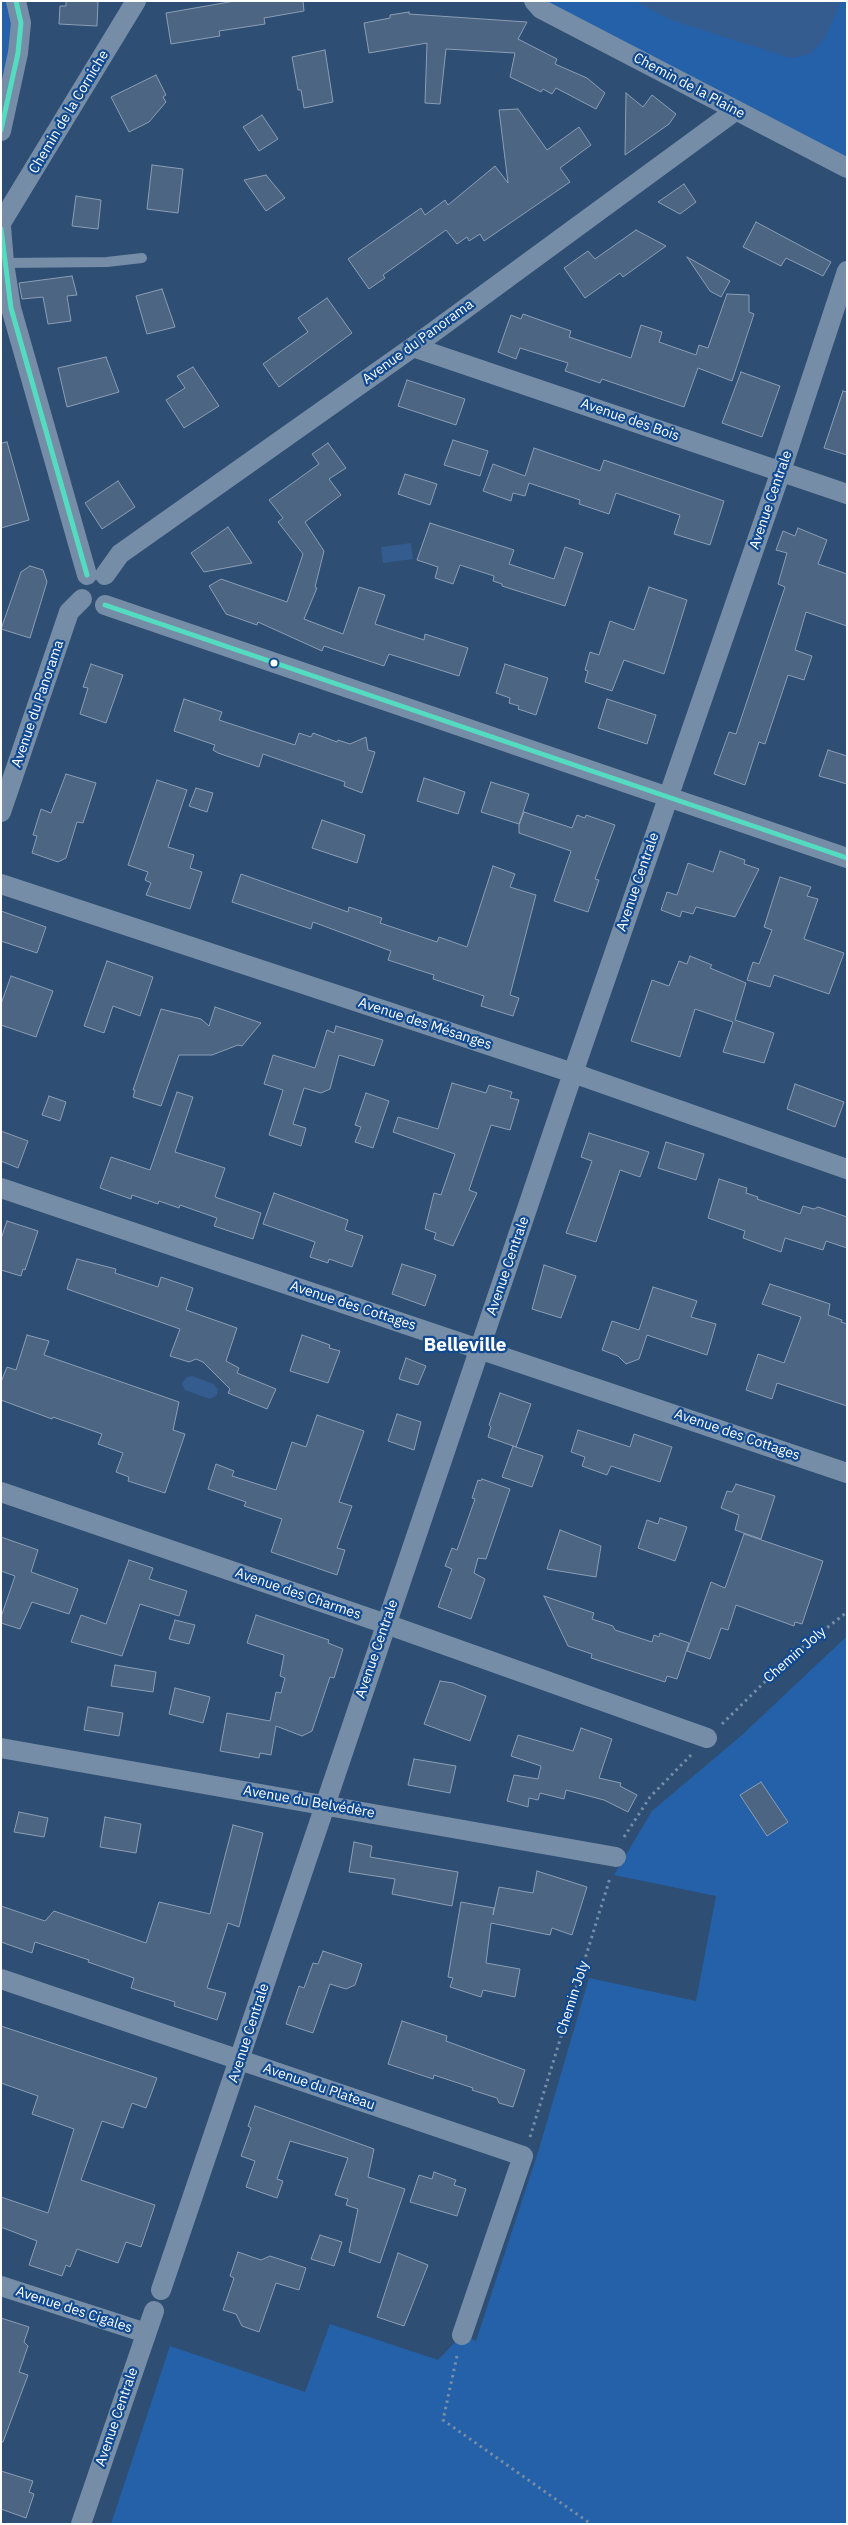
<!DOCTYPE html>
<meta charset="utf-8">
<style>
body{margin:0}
#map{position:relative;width:848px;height:2525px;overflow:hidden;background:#2f4e74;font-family:"IBM Plex Sans",sans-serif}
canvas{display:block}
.frame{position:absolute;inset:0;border:2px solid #fff;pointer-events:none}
</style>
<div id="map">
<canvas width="848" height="2525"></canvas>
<div class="frame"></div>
</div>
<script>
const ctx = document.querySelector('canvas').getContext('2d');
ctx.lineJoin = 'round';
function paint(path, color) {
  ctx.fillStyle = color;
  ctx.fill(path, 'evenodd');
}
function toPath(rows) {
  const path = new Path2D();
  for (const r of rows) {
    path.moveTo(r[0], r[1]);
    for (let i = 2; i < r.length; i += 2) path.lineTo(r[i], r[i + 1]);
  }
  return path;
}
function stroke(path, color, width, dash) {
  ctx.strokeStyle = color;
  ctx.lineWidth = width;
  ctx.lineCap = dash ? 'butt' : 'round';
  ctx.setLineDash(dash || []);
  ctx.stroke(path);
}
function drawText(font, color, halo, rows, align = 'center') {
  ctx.font = font + ' "IBM Plex Sans",sans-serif';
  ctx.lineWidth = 4.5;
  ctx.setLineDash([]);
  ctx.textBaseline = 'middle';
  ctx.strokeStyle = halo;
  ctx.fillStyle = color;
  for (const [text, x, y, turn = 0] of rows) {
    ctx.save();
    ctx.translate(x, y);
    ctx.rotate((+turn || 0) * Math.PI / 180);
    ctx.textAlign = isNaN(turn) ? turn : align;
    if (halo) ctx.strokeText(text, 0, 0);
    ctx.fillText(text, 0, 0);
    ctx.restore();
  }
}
paint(toPath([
 [1,1,16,1,1,131],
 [542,1,847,1,847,161],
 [847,1636,847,2524,111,2524,170,2346,305,2392,330,2324,438,2360,462,2335,476,2341,539,2149,589,1978,696,2001,716,1896,614,1875,652,1811,742,1735]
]), '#2561a8');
paint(toPath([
 [635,1,841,1,825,38,810,54,791,58,671,20],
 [411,543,413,559,383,563,381,547],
 [192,1376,214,1384,218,1390,217,1395,210,1399,185,1390,182,1383,187,1377]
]), '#345c8e');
const building = toPath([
 [66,1,98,1,97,26,59,24,60,6,66,6,66,1],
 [235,1,303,1,304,11,264,18,265,24,219,31,220,36,171,44,166,13,235,1],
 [409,12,409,14,527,22,518,39,557,59,555,64,587,78,605,93,596,109,556,88,552,94,543,89,541,92,510,77,515,53,446,49,440,104,425,103,427,43,369,53,364,23,390,18,390,15,409,12],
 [325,50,333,102,304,108,301,90,298,90,292,57,325,50],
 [156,75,166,95,163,97,166,102,149,122,129,132,111,97,156,75],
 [626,93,643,107,652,95,676,114,669,124,625,155,626,93],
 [518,109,547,150,579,127,591,145,560,168,570,182,484,241,480,234,469,241,467,237,457,244,446,230,383,275,385,278,369,289,348,259,421,208,425,215,445,200,448,205,495,166,508,183,499,110,518,109],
 [262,115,278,139,259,151,243,127,262,115],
 [152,165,183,169,178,213,147,209,152,165],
 [266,175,285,198,266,211,244,180,266,175],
 [684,184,696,202,680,214,658,202,684,184],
 [76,196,101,200,98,229,72,226,76,196],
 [756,222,831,262,823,276,786,258,781,266,743,247,756,222],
 [636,230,666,246,623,277,620,273,585,298,564,268,588,251,595,259,636,230],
 [687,257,730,281,721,297,710,291,687,257],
 [72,276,77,295,67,296,71,321,48,324,43,297,22,299,19,283,72,276],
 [162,289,175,327,147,334,136,296,162,289],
 [727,294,749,295,749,312,754,314,732,381,698,368,684,407,602,379,600,383,565,371,568,363,520,348,516,359,498,352,511,315,521,319,523,314,571,331,569,337,631,358,641,325,662,332,659,342,696,355,699,345,708,348,727,294],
 [327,298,352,333,279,387,263,364,308,332,298,318,327,298],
 [106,357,119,392,67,407,58,368,106,357],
 [193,367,219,406,184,428,166,400,185,388,177,376,193,367],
 [741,372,780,386,762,437,722,423,741,372],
 [407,380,465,399,456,425,398,406,407,380],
 [843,391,847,392,847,455,824,448,843,391],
 [453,440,488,451,480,476,444,465,453,440],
 [7,442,29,520,1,528,1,443,7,442],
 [328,443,346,468,329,479,341,495,305,522,324,551,315,587,317,588,304,619,343,634,359,587,385,595,375,624,424,640,425,634,468,648,459,676,389,654,384,666,324,646,322,651,258,622,257,625,226,614,209,586,221,579,287,602,303,554,278,522,283,518,269,500,319,464,312,454,328,443],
 [534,448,600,471,604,460,724,501,710,545,674,534,680,515,616,493,609,514,579,504,580,500,529,483,525,496,513,493,511,501,483,491,493,464,525,476,534,448],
 [405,474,437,484,430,505,398,494,405,474],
 [118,481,135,507,102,529,85,503,118,481],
 [430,523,514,550,509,564,554,579,565,547,583,553,565,606,502,586,502,584,493,581,494,576,460,565,453,584,435,578,438,567,417,560,430,523],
 [228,527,252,563,204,572,191,553,228,527],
 [798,528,827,540,818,564,847,574,847,626,806,612,795,650,812,656,804,680,788,675,765,744,759,742,745,785,714,774,729,732,736,734,785,587,778,584,787,553,776,550,783,531,795,536,798,528],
 [30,566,43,570,47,582,30,638,1,629,21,572,30,566],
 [649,587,687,600,664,674,624,660,612,691,585,682,588,671,585,670,590,652,599,655,610,621,634,630,649,587],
 [91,664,123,675,106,723,80,714,88,688,83,687,91,664],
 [505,664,548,678,536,715,518,709,519,706,509,703,510,698,496,693,505,664],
 [184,699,222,712,219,720,295,745,299,733,311,737,313,733,337,742,338,740,350,744,366,737,368,750,375,752,362,793,344,786,345,782,263,754,259,767,218,753,213,750,215,745,174,731,184,699],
 [607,699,656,715,647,744,598,728,607,699],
 [828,750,847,756,847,784,819,776,828,750],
 [66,774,96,783,83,823,77,822,66,858,58,862,32,853,37,836,33,835,41,809,51,813,66,774],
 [424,778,465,792,458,814,417,801,424,778],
 [157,780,187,790,168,847,194,855,190,868,202,872,190,909,146,895,151,883,145,880,148,872,128,865,157,780],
 [491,782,529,794,519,824,481,812,491,782],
 [196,788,213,793,207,812,189,806,196,788],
 [524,812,572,828,577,815,585,818,586,815,615,825,595,879,599,880,588,912,554,901,571,851,519,833,519,825,524,812],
 [322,820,365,835,357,863,312,848,322,820],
 [720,851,745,860,744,864,759,869,735,917,696,907,693,914,682,911,680,917,661,910,667,892,677,895,688,863,713,872,720,851],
 [493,866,515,874,510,887,536,895,510,995,519,998,513,1016,481,1006,484,996,433,979,434,975,388,960,391,951,313,922,311,929,232,902,241,874,348,912,349,907,382,918,380,923,437,942,439,937,467,947,493,866],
 [780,877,811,887,807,896,818,899,804,939,844,953,829,994,774,975,770,987,747,980,753,962,759,964,772,930,764,927,780,877],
 [1,911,46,927,37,953,1,941,1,911],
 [690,956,712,965,710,968,746,983,735,1020,774,1033,764,1063,723,1052,733,1022,695,1009,680,1057,631,1041,652,980,669,986,679,961,687,964,690,956],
 [107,961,153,977,140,1016,113,1006,104,1033,84,1026,107,961],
 [11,976,53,991,36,1037,1,1025,1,1004,11,976],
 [215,1007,261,1023,242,1046,238,1045,212,1055,179,1055,161,1106,133,1097,135,1090,133,1090,161,1009,201,1019,209,1026,215,1007],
 [336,1026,383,1040,374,1066,339,1055,330,1089,321,1093,304,1088,293,1124,306,1128,301,1146,269,1135,283,1090,264,1084,273,1055,315,1068,327,1030,334,1033,336,1026],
 [452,1083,486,1093,489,1085,512,1092,510,1098,519,1100,510,1130,491,1125,469,1190,477,1193,453,1246,434,1239,436,1233,425,1229,434,1193,441,1195,455,1154,393,1132,398,1117,438,1129,452,1083],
 [795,1084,844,1102,835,1127,787,1109,795,1084],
 [177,1092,193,1097,175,1152,225,1168,215,1197,261,1213,253,1239,214,1226,217,1218,180,1205,179,1208,159,1201,158,1204,132,1195,131,1199,100,1188,111,1157,150,1170,177,1092],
 [366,1093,389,1101,373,1148,355,1142,361,1127,355,1125,366,1093],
 [49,1096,66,1102,60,1121,42,1115,49,1096],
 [1,1131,28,1141,18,1168,1,1161,1,1131],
 [589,1133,649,1152,640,1177,620,1170,596,1242,566,1233,592,1161,581,1157,589,1133],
 [666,1142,704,1154,696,1180,658,1168,666,1142],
 [719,1179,747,1188,746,1193,758,1197,757,1199,800,1214,803,1206,814,1209,818,1207,847,1217,847,1248,826,1241,823,1250,785,1238,781,1252,743,1238,745,1231,708,1218,719,1179],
 [274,1193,348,1220,345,1230,363,1236,352,1267,329,1259,328,1263,310,1257,315,1242,263,1224,274,1193],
 [7,1221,38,1231,25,1270,23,1269,21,1276,1,1270,1,1239,7,1221],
 [77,1259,116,1269,115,1273,158,1287,161,1277,193,1288,186,1310,237,1328,226,1361,239,1368,237,1373,276,1389,267,1409,228,1393,230,1389,203,1362,196,1359,189,1362,170,1356,180,1329,67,1289,77,1259],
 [402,1264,436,1275,425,1306,392,1294,402,1264],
 [544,1265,576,1276,561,1318,532,1309,544,1265],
 [770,1284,830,1304,828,1315,842,1320,841,1322,847,1324,847,1406,777,1383,772,1399,746,1390,758,1354,784,1363,801,1317,762,1304,770,1284],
 [653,1287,697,1301,691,1317,716,1324,707,1355,647,1335,639,1359,626,1364,618,1356,602,1350,612,1321,639,1330,653,1287],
 [27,1335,49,1341,44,1355,179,1402,173,1430,185,1434,165,1493,128,1481,129,1477,116,1472,123,1453,98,1444,102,1434,53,1417,52,1419,1,1400,1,1382,7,1367,16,1370,27,1335],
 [302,1335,330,1345,329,1348,340,1351,328,1383,290,1371,302,1335],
 [406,1358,426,1366,418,1385,399,1379,406,1358],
 [500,1393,531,1404,516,1447,488,1437,491,1427,489,1425,500,1393],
 [397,1414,421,1422,414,1450,388,1441,397,1414],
 [317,1415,364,1431,339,1502,352,1506,337,1548,345,1550,337,1575,271,1552,282,1519,244,1506,246,1502,208,1489,216,1464,234,1471,232,1476,276,1490,292,1442,306,1447,317,1415],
 [578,1430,630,1447,634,1434,672,1447,660,1482,611,1466,607,1475,582,1466,585,1457,571,1452,578,1430],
 [513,1446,543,1456,532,1487,502,1477,513,1446],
 [482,1479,510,1489,486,1559,478,1558,474,1573,485,1579,471,1619,438,1607,452,1569,445,1566,452,1548,457,1550,475,1499,472,1498,478,1480,481,1481,482,1479],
 [736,1484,775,1496,761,1539,735,1530,739,1515,721,1508,727,1491,732,1492,736,1484],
 [660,1518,687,1527,675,1561,638,1548,647,1520,658,1524,660,1518],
 [560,1530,601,1546,596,1577,547,1569,560,1530],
 [744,1534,823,1561,802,1624,795,1622,794,1626,736,1605,728,1630,721,1628,710,1659,687,1651,711,1582,725,1588,744,1534],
 [1,1537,38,1550,31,1572,78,1589,69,1614,32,1602,20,1629,1,1623,1,1617,15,1576,1,1571,1,1537],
 [129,1560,153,1568,149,1579,187,1591,179,1616,140,1604,122,1656,71,1642,81,1615,106,1624,129,1560],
 [544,1596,594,1613,592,1619,613,1626,615,1630,652,1642,654,1635,659,1637,660,1633,689,1643,677,1679,667,1676,665,1682,591,1658,592,1654,568,1646,544,1596],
 [256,1615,329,1640,328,1643,343,1649,334,1678,330,1677,312,1731,302,1736,276,1726,271,1755,260,1753,259,1758,220,1751,227,1713,270,1721,276,1692,281,1693,285,1678,280,1676,284,1655,247,1643,256,1615],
 [175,1620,195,1625,189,1644,169,1639,175,1620],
 [115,1665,156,1672,153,1692,111,1686,115,1665],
 [440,1681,453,1683,486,1696,470,1741,424,1724,440,1681],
 [175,1688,210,1697,203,1723,169,1714,175,1688],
 [88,1707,123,1713,119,1736,84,1730,88,1707],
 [581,1728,612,1739,599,1778,621,1783,620,1786,637,1795,628,1812,604,1800,566,1790,564,1799,540,1793,538,1800,529,1798,528,1807,507,1801,514,1775,538,1779,541,1766,511,1756,518,1735,573,1751,581,1728],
 [414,1759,456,1766,450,1793,408,1785,414,1759],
 [761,1782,788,1822,767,1836,740,1795,761,1782],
 [19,1812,48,1818,44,1837,14,1832,19,1812],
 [105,1817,141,1824,136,1853,100,1847,105,1817],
 [233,1825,263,1833,239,1927,228,1923,207,1988,226,1993,217,2020,174,2006,175,2002,131,1988,134,1978,88,1962,89,1960,35,1942,32,1953,1,1942,1,1906,45,1921,54,1911,146,1943,159,1902,210,1914,233,1825],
 [354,1842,372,1846,370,1857,458,1872,452,1906,392,1894,395,1879,349,1872,354,1842],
 [537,1871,587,1887,572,1935,552,1928,550,1935,491,1923,486,1963,520,1969,515,1997,483,1990,481,1997,450,1987,453,1978,448,1977,461,1902,494,1908,493,1915,499,1887,533,1893,537,1871],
 [323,1951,362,1964,355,1985,346,1989,330,1984,313,2033,286,2024,299,1986,304,1988,313,1963,318,1964,323,1951],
 [402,2021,447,2036,446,2041,525,2070,513,2107,499,2103,497,2098,472,2090,473,2088,434,2075,433,2079,388,2064,402,2021],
 [1,2026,157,2078,146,2108,132,2103,123,2128,102,2121,81,2180,155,2205,141,2247,126,2242,118,2263,77,2249,70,2267,66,2265,62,2276,29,2265,37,2241,1,2227,1,2197,48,2213,74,2129,32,2114,38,2096,1,2083,1,2026],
 [255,2106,374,2149,368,2177,405,2189,380,2263,349,2252,358,2209,346,2205,348,2199,335,2195,348,2158,290,2141,277,2179,283,2181,277,2198,246,2187,255,2161,241,2156,251,2128,248,2126,255,2106],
 [434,2172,456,2180,454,2185,466,2189,457,2216,410,2202,419,2175,432,2179,434,2172],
 [320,2235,342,2242,334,2266,311,2259,320,2235],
 [238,2252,261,2260,270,2256,306,2268,299,2290,276,2283,259,2332,242,2326,236,2314,223,2310,234,2278,230,2276,238,2252],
 [398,2253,428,2265,404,2326,377,2317,398,2253],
 [1,2318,29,2327,24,2342,28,2346,19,2372,28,2375,3,2442,1,2442,1,2318],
 [1,2471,33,2481,29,2492,34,2494,26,2518,1,2509,1,2471]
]);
paint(building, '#4c6583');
stroke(building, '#8b9eb5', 1);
stroke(toPath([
 [722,1724,790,1657,847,1612],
 [624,1837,650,1797,691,1755],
 [530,2137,610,1878],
 [457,2356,443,2420,591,2524]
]), '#768da7', 3, [2.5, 4]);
stroke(toPath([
 [4,263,107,262,142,258]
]), '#768da7', 10);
stroke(toPath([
 [534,1,541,9,847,168],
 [1,131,18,53,21,23,16,1],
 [1,223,136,1],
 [1,226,4,263,11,308,87,575],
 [413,347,847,494],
 [105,575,120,554,413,347,735,111],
 [105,605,847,858],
 [1,812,69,612,82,599],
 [1,884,573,1073,847,1169],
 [1,1188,847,1473],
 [1,1492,386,1624,707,1738],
 [1,1748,616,1857],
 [1,1979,523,2156,462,2335],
 [1,2286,146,2333],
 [161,2290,573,1073,781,471,847,271],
 [81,2524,154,2311]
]), '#768da7', 20);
stroke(toPath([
 [1,130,18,53,21,23,16,1],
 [1,229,11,308,87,575],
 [105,605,847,858]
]), '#53dcc0', 5);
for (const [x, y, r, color] of [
 [274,663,4.5,"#fff"]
]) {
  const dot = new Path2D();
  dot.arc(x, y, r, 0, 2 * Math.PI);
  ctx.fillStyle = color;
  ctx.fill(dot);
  stroke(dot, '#124a91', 2);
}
drawText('14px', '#fff', '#124a91', [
 ["Chemin de la Plaine",689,86,28],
 ["Chemin de la Corniche",69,112,-59],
 ["Avenue du Panorama",418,342,-36],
 ["Avenue des Bois",630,420,19],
 ["Avenue Centrale",771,500,-71],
 ["Avenue du Panorama",38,704,-71],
 ["Avenue Centrale",638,882,-71],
 ["Avenue des Mésanges",425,1024,18],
 ["Avenue Centrale",508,1266,-71],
 ["Avenue des Cottages",353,1306,18],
 ["Avenue des Cottages",737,1435,19],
 ["Avenue des Charmes",298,1594,19],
 ["Avenue Centrale",377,1649,-71],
 ["Chemin Joly",795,1655,-41],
 ["Avenue du Belvédère",309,1802,10],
 ["Chemin Joly",573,1998,-72],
 ["Avenue Centrale",249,2033,-72],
 ["Avenue du Plateau",319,2087,19],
 ["Avenue des Cigales",74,2310,18],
 ["Avenue Centrale",117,2417,-71]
]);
drawText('bold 19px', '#fff', '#124a91', [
 ["Belleville",465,1346]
]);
</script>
